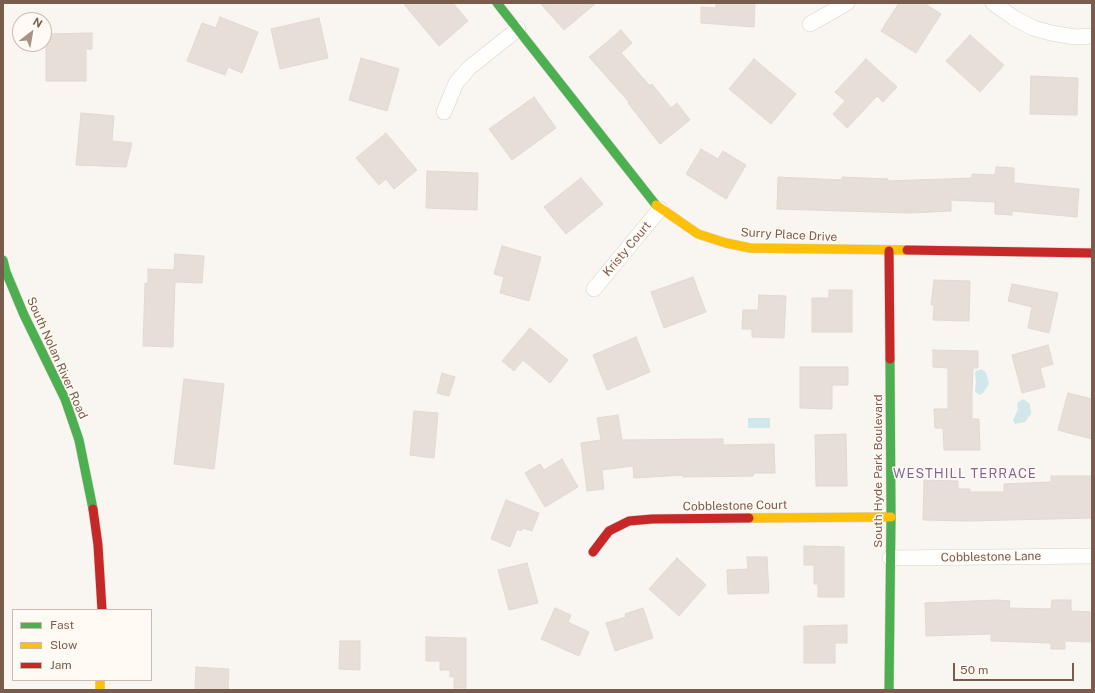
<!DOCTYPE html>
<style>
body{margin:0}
#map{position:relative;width:1095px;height:693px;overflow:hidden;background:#f9f5f0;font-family:"Public Sans",sans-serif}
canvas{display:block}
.frame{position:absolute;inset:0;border:4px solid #7a5c4d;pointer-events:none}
.legend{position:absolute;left:12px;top:609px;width:140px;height:72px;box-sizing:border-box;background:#fffaf3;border:1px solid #cabbb1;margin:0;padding:5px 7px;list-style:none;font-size:12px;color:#7a5c4d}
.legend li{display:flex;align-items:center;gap:8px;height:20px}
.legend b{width:20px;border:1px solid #cabbb1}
.north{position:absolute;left:12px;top:12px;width:40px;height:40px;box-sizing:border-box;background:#fffaf3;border:1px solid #cabbb1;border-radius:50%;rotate:31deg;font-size:11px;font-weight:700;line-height:16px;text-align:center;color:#7a5c4d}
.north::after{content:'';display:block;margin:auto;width:14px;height:18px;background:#a69286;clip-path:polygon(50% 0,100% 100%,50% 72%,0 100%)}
.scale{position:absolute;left:953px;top:663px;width:121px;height:18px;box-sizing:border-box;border:2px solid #7a5c4d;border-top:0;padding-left:5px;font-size:12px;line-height:14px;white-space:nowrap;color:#7a5c4d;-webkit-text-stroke:3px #fffaf3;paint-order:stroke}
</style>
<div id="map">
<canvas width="1095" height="693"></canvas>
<div class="frame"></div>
<ul class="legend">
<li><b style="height:5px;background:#4caf50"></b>Fast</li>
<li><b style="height:5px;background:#ffc107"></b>Slow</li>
<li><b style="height:5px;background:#c62828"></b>Jam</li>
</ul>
<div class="north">N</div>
<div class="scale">50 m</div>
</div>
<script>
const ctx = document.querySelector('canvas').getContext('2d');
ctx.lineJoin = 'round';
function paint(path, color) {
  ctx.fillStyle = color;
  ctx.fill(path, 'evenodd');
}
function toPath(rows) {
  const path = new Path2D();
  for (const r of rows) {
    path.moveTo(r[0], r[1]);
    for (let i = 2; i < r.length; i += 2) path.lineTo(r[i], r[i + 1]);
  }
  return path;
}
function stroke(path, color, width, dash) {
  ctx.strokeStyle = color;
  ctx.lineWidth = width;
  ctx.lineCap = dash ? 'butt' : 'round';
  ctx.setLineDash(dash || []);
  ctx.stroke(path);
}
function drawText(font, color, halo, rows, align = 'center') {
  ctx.font = font + ' "Public Sans",sans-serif';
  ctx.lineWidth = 3;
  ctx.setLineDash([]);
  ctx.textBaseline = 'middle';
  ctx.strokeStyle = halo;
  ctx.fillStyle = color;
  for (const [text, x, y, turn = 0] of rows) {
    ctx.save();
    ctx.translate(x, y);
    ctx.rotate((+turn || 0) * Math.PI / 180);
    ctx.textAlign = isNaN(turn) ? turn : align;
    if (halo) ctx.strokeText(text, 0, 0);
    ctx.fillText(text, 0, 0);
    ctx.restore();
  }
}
paint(toPath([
 [982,369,986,373,989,384,983,393,980,395,975,392,976,381,975,373,976,371],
 [1023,399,1030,404,1031,414,1025,422,1015,424,1013,420,1018,409,1017,403],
 [748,418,770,418,770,428,748,428]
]), '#d0e8ea');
const building = toPath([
 [403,3,453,3,468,21,439,46,403,3],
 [540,3,596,3,564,30,540,3],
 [716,3,755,3,754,27,701,23,701,7,716,8,716,3],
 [899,3,924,3,941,14,916,53,881,31,899,3],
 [220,17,258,32,242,73,228,67,225,75,187,61,202,23,216,28,220,17],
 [319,18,328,58,280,69,271,29,319,18],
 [621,30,632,43,621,53,650,86,652,84,671,108,677,103,690,120,660,144,628,103,629,102,589,57,621,30],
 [92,33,92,49,86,49,86,81,46,81,46,34,92,33],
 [970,35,1004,65,980,92,946,61,970,35],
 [361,58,399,69,387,111,349,100,361,58],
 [754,59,796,94,771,124,729,89,754,59],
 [866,59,897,87,883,102,877,96,847,128,833,114,845,101,835,92,866,59],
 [1031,76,1078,78,1077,115,1030,114,1031,76],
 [534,97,556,128,512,160,489,129,534,97],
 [81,113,114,116,112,141,132,143,126,167,76,165,81,113],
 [386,133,417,170,394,189,386,179,379,185,356,158,386,133],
 [701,149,718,159,723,151,746,165,726,199,686,174,701,149],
 [996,167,1014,168,1014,183,1079,189,1077,217,1012,211,1012,215,995,214,995,202,951,200,951,211,909,213,777,209,778,177,842,180,842,177,888,179,888,181,972,178,972,174,995,175,996,167],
 [427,171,478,173,477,210,426,208,427,171],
 [581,178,603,204,566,234,544,207,581,178],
 [502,246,541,257,529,301,500,293,504,277,494,274,502,246],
 [175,254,204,256,202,283,175,282,173,347,143,346,145,283,148,283,148,269,174,270,175,254],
 [693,277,706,312,664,328,651,292,693,277],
 [934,280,970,281,969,321,933,320,934,305,931,305,934,280],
 [1012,284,1058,293,1049,333,1028,328,1032,307,1008,301,1012,284],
 [829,290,852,290,852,332,812,332,812,298,829,298,829,290],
 [759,295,786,296,784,338,752,337,752,329,742,329,743,310,758,310,759,295],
 [530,328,568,360,550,383,523,360,514,371,502,361,530,328],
 [636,337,650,372,607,390,593,355,636,337],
 [1048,345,1053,364,1040,368,1045,387,1022,393,1012,355,1048,345],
 [933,350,978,351,978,368,973,368,972,393,972,419,979,419,980,450,944,450,943,428,935,428,934,409,948,409,948,368,933,367,933,350],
 [800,367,848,367,848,385,832,385,832,409,800,408,800,367],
 [442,373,455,377,449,396,437,393,442,373],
 [184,379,224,384,214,469,174,464,184,379],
 [1068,393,1092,399,1092,439,1058,430,1068,393],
 [414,411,438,413,434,458,410,455,414,411],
 [618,415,622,440,723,439,723,445,774,444,775,473,753,473,753,476,683,477,683,475,634,478,633,466,602,470,604,489,587,491,581,443,601,440,597,418,618,415],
 [846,434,847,486,816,486,815,435,846,434],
 [562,459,578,487,545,507,525,473,540,464,544,470,562,459],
 [1051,476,1092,476,1092,518,968,521,923,520,924,480,958,481,958,489,970,489,970,492,1004,492,1004,484,1051,482,1051,476],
 [506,500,539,513,532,531,523,528,521,531,517,529,510,547,491,539,506,500],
 [804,546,844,547,844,597,818,597,818,584,814,584,814,565,804,565,804,546],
 [747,557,767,557,769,593,728,594,727,570,748,569,747,557],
 [677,558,706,585,679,616,649,589,677,558],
 [527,563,538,603,509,610,498,570,527,563],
 [997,600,1010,601,1009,608,1051,609,1052,600,1071,600,1071,611,1090,612,1090,642,1065,641,1065,649,1051,649,1051,643,991,641,991,634,926,636,925,603,997,600],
 [555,608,571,615,568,622,589,632,579,656,541,639,555,608],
 [643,608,653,638,615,651,606,623,626,617,625,614,643,608],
 [847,625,847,643,835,643,835,663,804,663,804,626,847,625],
 [426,637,466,638,466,688,454,688,454,676,450,677,450,670,440,670,440,661,426,661,426,637],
 [340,641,360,641,360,670,339,669,340,641],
 [196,667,229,669,228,690,195,690,196,667]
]);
paint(building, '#e6ded7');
stroke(building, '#e2d8d2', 1);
const street = toPath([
 [993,3,1014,18,1033,28,1051,33,1075,37,1092,36],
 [810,24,847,3],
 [444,112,456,83,469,68,518,29],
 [594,289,660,209],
 [890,558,1092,556]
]);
const fast = toPath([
 [497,3,656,205],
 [3,260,6,272,24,315,65,399,79,440,93,509],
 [889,690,891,517,890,359]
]);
const slow = toPath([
 [656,205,698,234,726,243,750,248,907,250],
 [749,518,891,517],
 [100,680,100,690]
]);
const jam = toPath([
 [907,250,1092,253],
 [889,251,890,359],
 [93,509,98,545,102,610],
 [593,552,609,531,629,521,652,519,749,518]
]);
stroke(street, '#d7d1cb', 16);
stroke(fast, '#d9d2cb', 10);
stroke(slow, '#d9d2cb', 10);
stroke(jam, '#d9d2cb', 10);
stroke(street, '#fefefd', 15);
stroke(fast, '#4caf50', 9);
stroke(slow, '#ffc107', 9);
stroke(jam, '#c62828', 9);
drawText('12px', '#7a5c4d', '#fffaf3', [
 ["Surry Place Drive",789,235,3],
 ["Kristy Court",627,249,-50],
 ["South Nolan River Road",57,358,66],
 ["South Hyde Park Boulevard",878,471,-90],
 ["Cobblestone Court",735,506,-1],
 ["Cobblestone Lane",991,557,-1]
]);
ctx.letterSpacing = '1px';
drawText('13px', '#846695', '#fffaf3', [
 ["WESTHILL TERRACE",965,474]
]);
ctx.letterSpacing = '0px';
</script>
